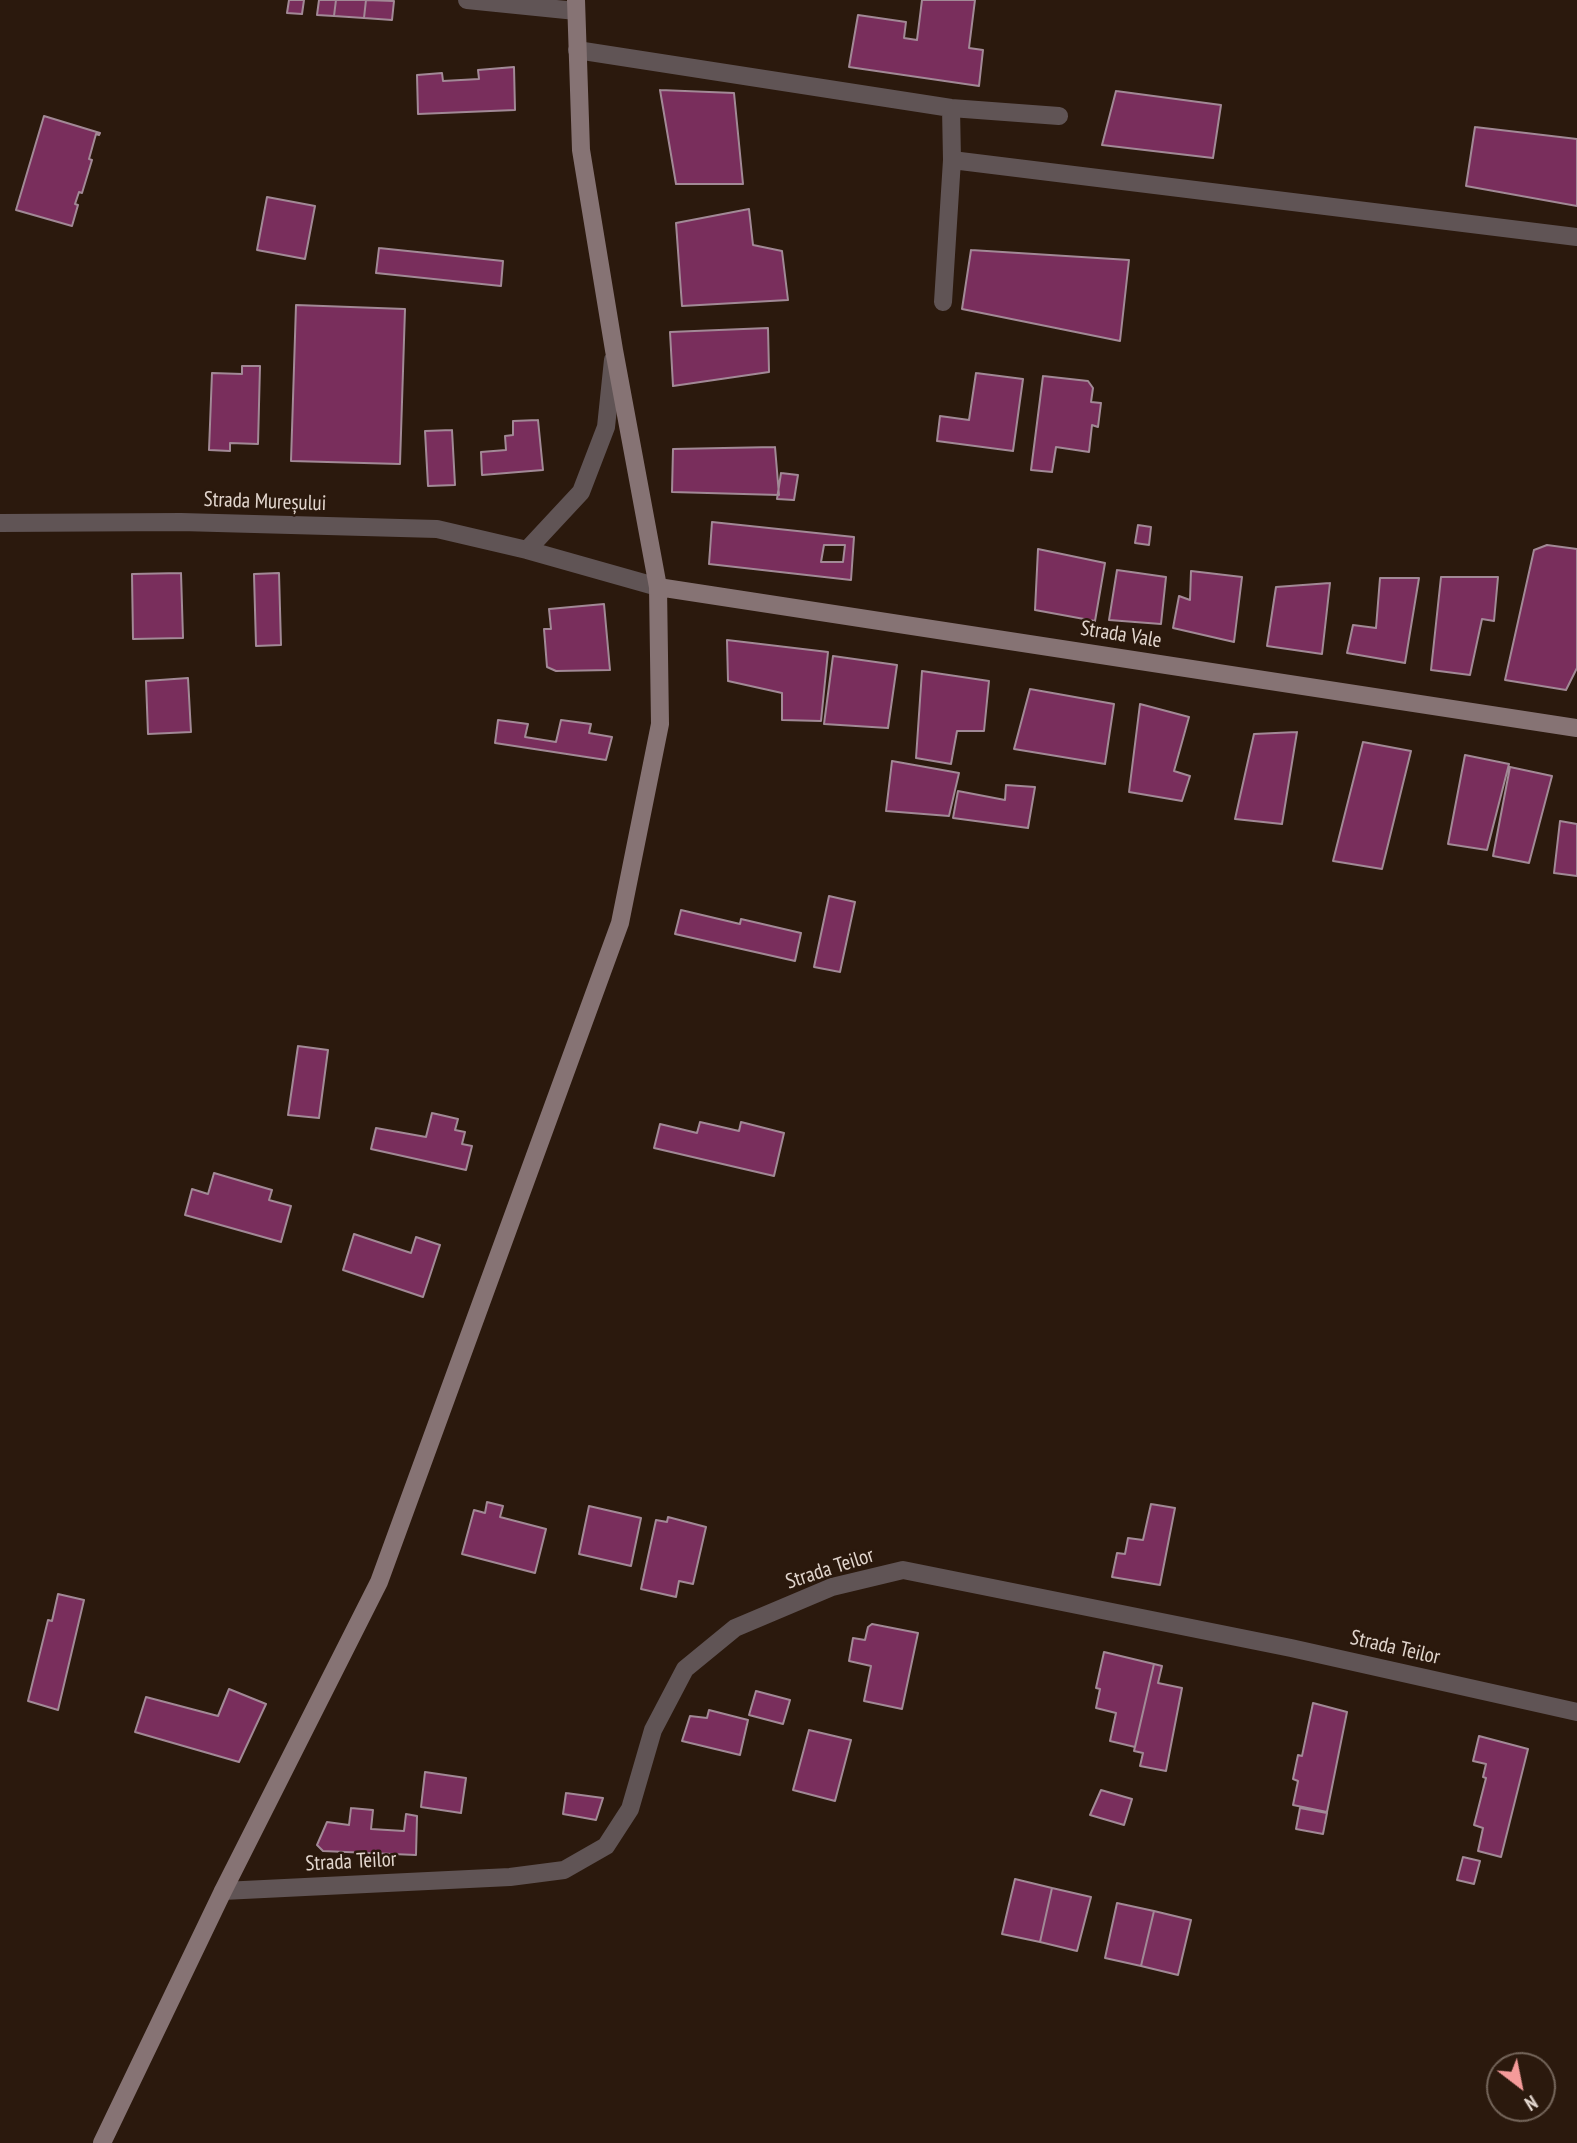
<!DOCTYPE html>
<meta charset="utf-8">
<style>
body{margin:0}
#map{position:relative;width:1577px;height:2143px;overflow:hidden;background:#2b190d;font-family:"PT Sans Narrow",sans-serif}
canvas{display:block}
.north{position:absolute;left:1486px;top:2052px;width:70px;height:70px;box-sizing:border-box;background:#2b190d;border:2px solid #74655a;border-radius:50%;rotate:148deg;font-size:19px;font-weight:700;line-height:28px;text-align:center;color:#e2d6ce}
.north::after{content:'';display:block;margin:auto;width:24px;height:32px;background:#f59b9a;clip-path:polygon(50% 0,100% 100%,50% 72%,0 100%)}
</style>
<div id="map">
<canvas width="1577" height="2143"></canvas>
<div class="north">N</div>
</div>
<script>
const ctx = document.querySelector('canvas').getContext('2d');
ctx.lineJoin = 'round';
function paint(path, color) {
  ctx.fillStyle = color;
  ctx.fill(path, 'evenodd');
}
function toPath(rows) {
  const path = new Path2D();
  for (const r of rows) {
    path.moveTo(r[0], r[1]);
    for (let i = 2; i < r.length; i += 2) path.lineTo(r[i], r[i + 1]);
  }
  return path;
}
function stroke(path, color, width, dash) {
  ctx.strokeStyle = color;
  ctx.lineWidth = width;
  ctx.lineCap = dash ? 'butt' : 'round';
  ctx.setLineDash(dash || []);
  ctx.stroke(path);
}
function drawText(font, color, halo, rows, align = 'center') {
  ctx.font = font + ' "PT Sans Narrow",sans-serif';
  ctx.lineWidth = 5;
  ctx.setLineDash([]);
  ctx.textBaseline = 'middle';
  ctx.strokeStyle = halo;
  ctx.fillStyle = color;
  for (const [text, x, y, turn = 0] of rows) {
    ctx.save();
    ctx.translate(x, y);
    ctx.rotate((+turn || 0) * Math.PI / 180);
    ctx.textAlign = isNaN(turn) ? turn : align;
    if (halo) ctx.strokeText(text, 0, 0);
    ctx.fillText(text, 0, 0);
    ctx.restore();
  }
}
const building = toPath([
 [289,0,304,0,302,14,287,13,289,0],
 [319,0,336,0,334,16,317,15,319,0],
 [336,0,366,0,364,18,334,16,336,0],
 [366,0,394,1,392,20,364,18,366,0],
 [922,0,975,0,969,48,983,50,979,86,849,67,858,15,906,22,904,38,917,40,922,0],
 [514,67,515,110,418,114,417,75,442,73,443,81,479,79,478,70,514,67],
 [660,90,734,93,743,184,676,184,660,90],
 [1116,91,1221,105,1213,158,1102,145,1116,91],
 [44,116,100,133,99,135,96,134,89,159,92,160,82,193,79,192,75,204,78,205,72,226,16,210,44,116],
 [1475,127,1577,139,1577,206,1466,186,1475,127],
 [267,197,315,206,305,259,257,250,267,197],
 [749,209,753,245,782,251,788,300,682,306,676,223,749,209],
 [379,248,503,261,501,286,376,273,379,248],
 [971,250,1129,260,1120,341,962,309,971,250],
 [296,305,405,309,400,464,291,461,296,305],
 [768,328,769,372,673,386,670,332,768,328],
 [242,366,260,366,258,444,230,443,230,451,209,450,212,373,242,374,242,366],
 [976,373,1023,379,1013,451,937,441,940,416,969,420,976,373],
 [1043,376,1088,381,1093,388,1091,402,1101,403,1098,427,1092,425,1089,452,1056,447,1052,472,1031,470,1043,376],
 [538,420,543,470,482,475,481,452,506,450,505,436,513,435,513,421,538,420],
 [452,430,455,485,428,486,425,431,452,430],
 [775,447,779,495,672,492,673,449,775,447],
 [781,473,798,475,794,500,777,499,781,473],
 [712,522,854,537,851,580,709,564,712,522],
 [1138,525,1151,527,1149,545,1135,543,1138,525],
 [824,545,845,545,843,562,821,562,824,545],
 [1547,545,1577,549,1577,668,1566,690,1505,680,1534,550,1547,545],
 [1038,549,1105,563,1095,621,1035,610,1038,549],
 [1117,570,1166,577,1161,624,1109,620,1117,570],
 [1191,571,1242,577,1234,642,1173,628,1179,596,1190,600,1191,571],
 [181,573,183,638,133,639,132,574,181,573],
 [279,573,281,645,256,646,254,574,279,573],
 [1441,577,1498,577,1494,621,1482,619,1470,675,1431,670,1441,577],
 [1380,578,1419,578,1405,663,1347,653,1353,625,1376,628,1380,578],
 [1330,583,1322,654,1267,646,1276,587,1330,583],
 [604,604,610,670,556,671,547,667,544,629,551,629,549,609,604,604],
 [727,640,828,652,821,721,782,720,782,693,728,681,727,640],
 [833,656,897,665,888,728,824,724,833,656],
 [922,671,989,681,984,731,957,731,951,764,916,758,922,671],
 [188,678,191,732,148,734,146,681,188,678],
 [1030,689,1114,704,1105,764,1014,749,1030,689],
 [1140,704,1189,717,1174,771,1190,776,1182,801,1129,792,1140,704],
 [498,720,528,724,525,737,556,742,561,720,591,724,589,733,612,737,606,760,495,743,498,720],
 [1297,732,1282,824,1235,819,1254,734,1297,732],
 [1363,742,1411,751,1382,869,1333,861,1363,742],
 [1465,755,1509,764,1487,850,1448,844,1465,755],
 [892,761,959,773,949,816,886,811,892,761],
 [1510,767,1552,776,1529,863,1493,856,1510,767],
 [1006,785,1035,787,1028,828,953,818,958,791,1005,800,1006,785],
 [1560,821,1577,824,1577,876,1554,873,1560,821],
 [829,896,855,902,840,972,814,967,829,896],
 [681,910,740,924,741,919,801,933,795,961,675,934,681,910],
 [298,1046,328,1050,319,1118,288,1115,298,1046],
 [432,1113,458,1119,455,1130,465,1132,462,1144,472,1146,466,1170,371,1149,376,1128,426,1137,432,1113],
 [700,1122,739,1131,741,1122,784,1133,774,1176,654,1148,660,1124,697,1133,700,1122],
 [214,1173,272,1190,269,1200,291,1206,281,1242,185,1215,192,1189,208,1194,214,1173],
 [354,1234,411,1253,416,1237,440,1245,423,1297,343,1270,354,1234],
 [487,1502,503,1506,500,1517,546,1529,535,1573,462,1554,474,1510,485,1513,487,1502],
 [1151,1504,1175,1508,1160,1585,1112,1577,1117,1553,1125,1554,1128,1538,1143,1540,1151,1504],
 [589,1506,641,1518,631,1566,579,1554,589,1506],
 [668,1517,706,1527,693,1584,679,1581,676,1597,641,1589,656,1520,667,1522,668,1517],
 [58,1594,84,1600,58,1710,28,1701,48,1620,52,1621,58,1594],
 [872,1624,918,1633,902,1709,864,1701,871,1666,849,1661,853,1638,865,1640,868,1627,872,1624],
 [1104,1652,1154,1664,1135,1747,1110,1741,1116,1713,1096,1708,1100,1689,1096,1688,1104,1652],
 [1154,1664,1162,1666,1158,1683,1182,1688,1166,1771,1140,1766,1143,1753,1134,1751,1154,1664],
 [229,1689,266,1704,239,1762,135,1732,146,1697,218,1716,229,1689],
 [756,1691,790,1700,783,1724,749,1715,756,1691],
 [1313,1703,1347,1712,1327,1812,1293,1805,1298,1781,1293,1779,1298,1755,1302,1756,1313,1703],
 [709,1710,748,1720,740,1755,682,1741,690,1716,707,1718,709,1710],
 [809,1730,851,1740,835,1801,793,1790,809,1730],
 [1479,1736,1528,1749,1501,1857,1478,1851,1483,1828,1474,1825,1486,1778,1483,1777,1486,1764,1473,1761,1479,1736],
 [425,1772,466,1778,461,1813,421,1807,425,1772],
 [1101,1790,1132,1799,1124,1825,1090,1815,1101,1790],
 [566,1793,603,1798,596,1820,563,1814,566,1793],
 [351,1808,373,1810,371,1829,404,1831,406,1814,417,1816,416,1855,323,1851,317,1845,327,1822,349,1825,351,1808],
 [1300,1808,1327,1813,1323,1834,1296,1829,1300,1808],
 [1463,1857,1480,1861,1474,1884,1457,1880,1463,1857],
 [1015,1879,1052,1888,1040,1942,1002,1934,1015,1879],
 [1052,1888,1091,1897,1077,1951,1040,1942,1052,1888],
 [1117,1903,1154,1911,1141,1966,1105,1958,1117,1903],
 [1154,1911,1191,1920,1178,1975,1141,1966,1154,1911]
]);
paint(building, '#792e5c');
stroke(building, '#a28996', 2);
stroke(toPath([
 [467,0,576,11],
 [577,50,951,108,1059,116],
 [952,160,1577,237],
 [943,302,952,160,951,108]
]), '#605455', 18);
stroke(toPath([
 [0,523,181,522,437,529,527,550,658,587],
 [527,550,581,492,606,427,613,360],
 [223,1891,510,1877,564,1870,606,1846,630,1809,653,1730,685,1669,735,1628,832,1587,903,1570,1291,1648,1577,1712]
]), '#605455', 18);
stroke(toPath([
 [658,587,1577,728],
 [102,2143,223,1891,379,1582,620,923,660,724,658,587,614,350,581,150,576,0]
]), '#867374', 18);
drawText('21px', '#e2d6ce', '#2b190d', [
 ["Strada Mureșului",265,502,2],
 ["Strada Vale",1121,635,9],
 ["Strada Teilor",830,1569,-18],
 ["Strada Teilor",1395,1648,13],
 ["Strada Teilor",351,1862,-3]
]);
</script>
